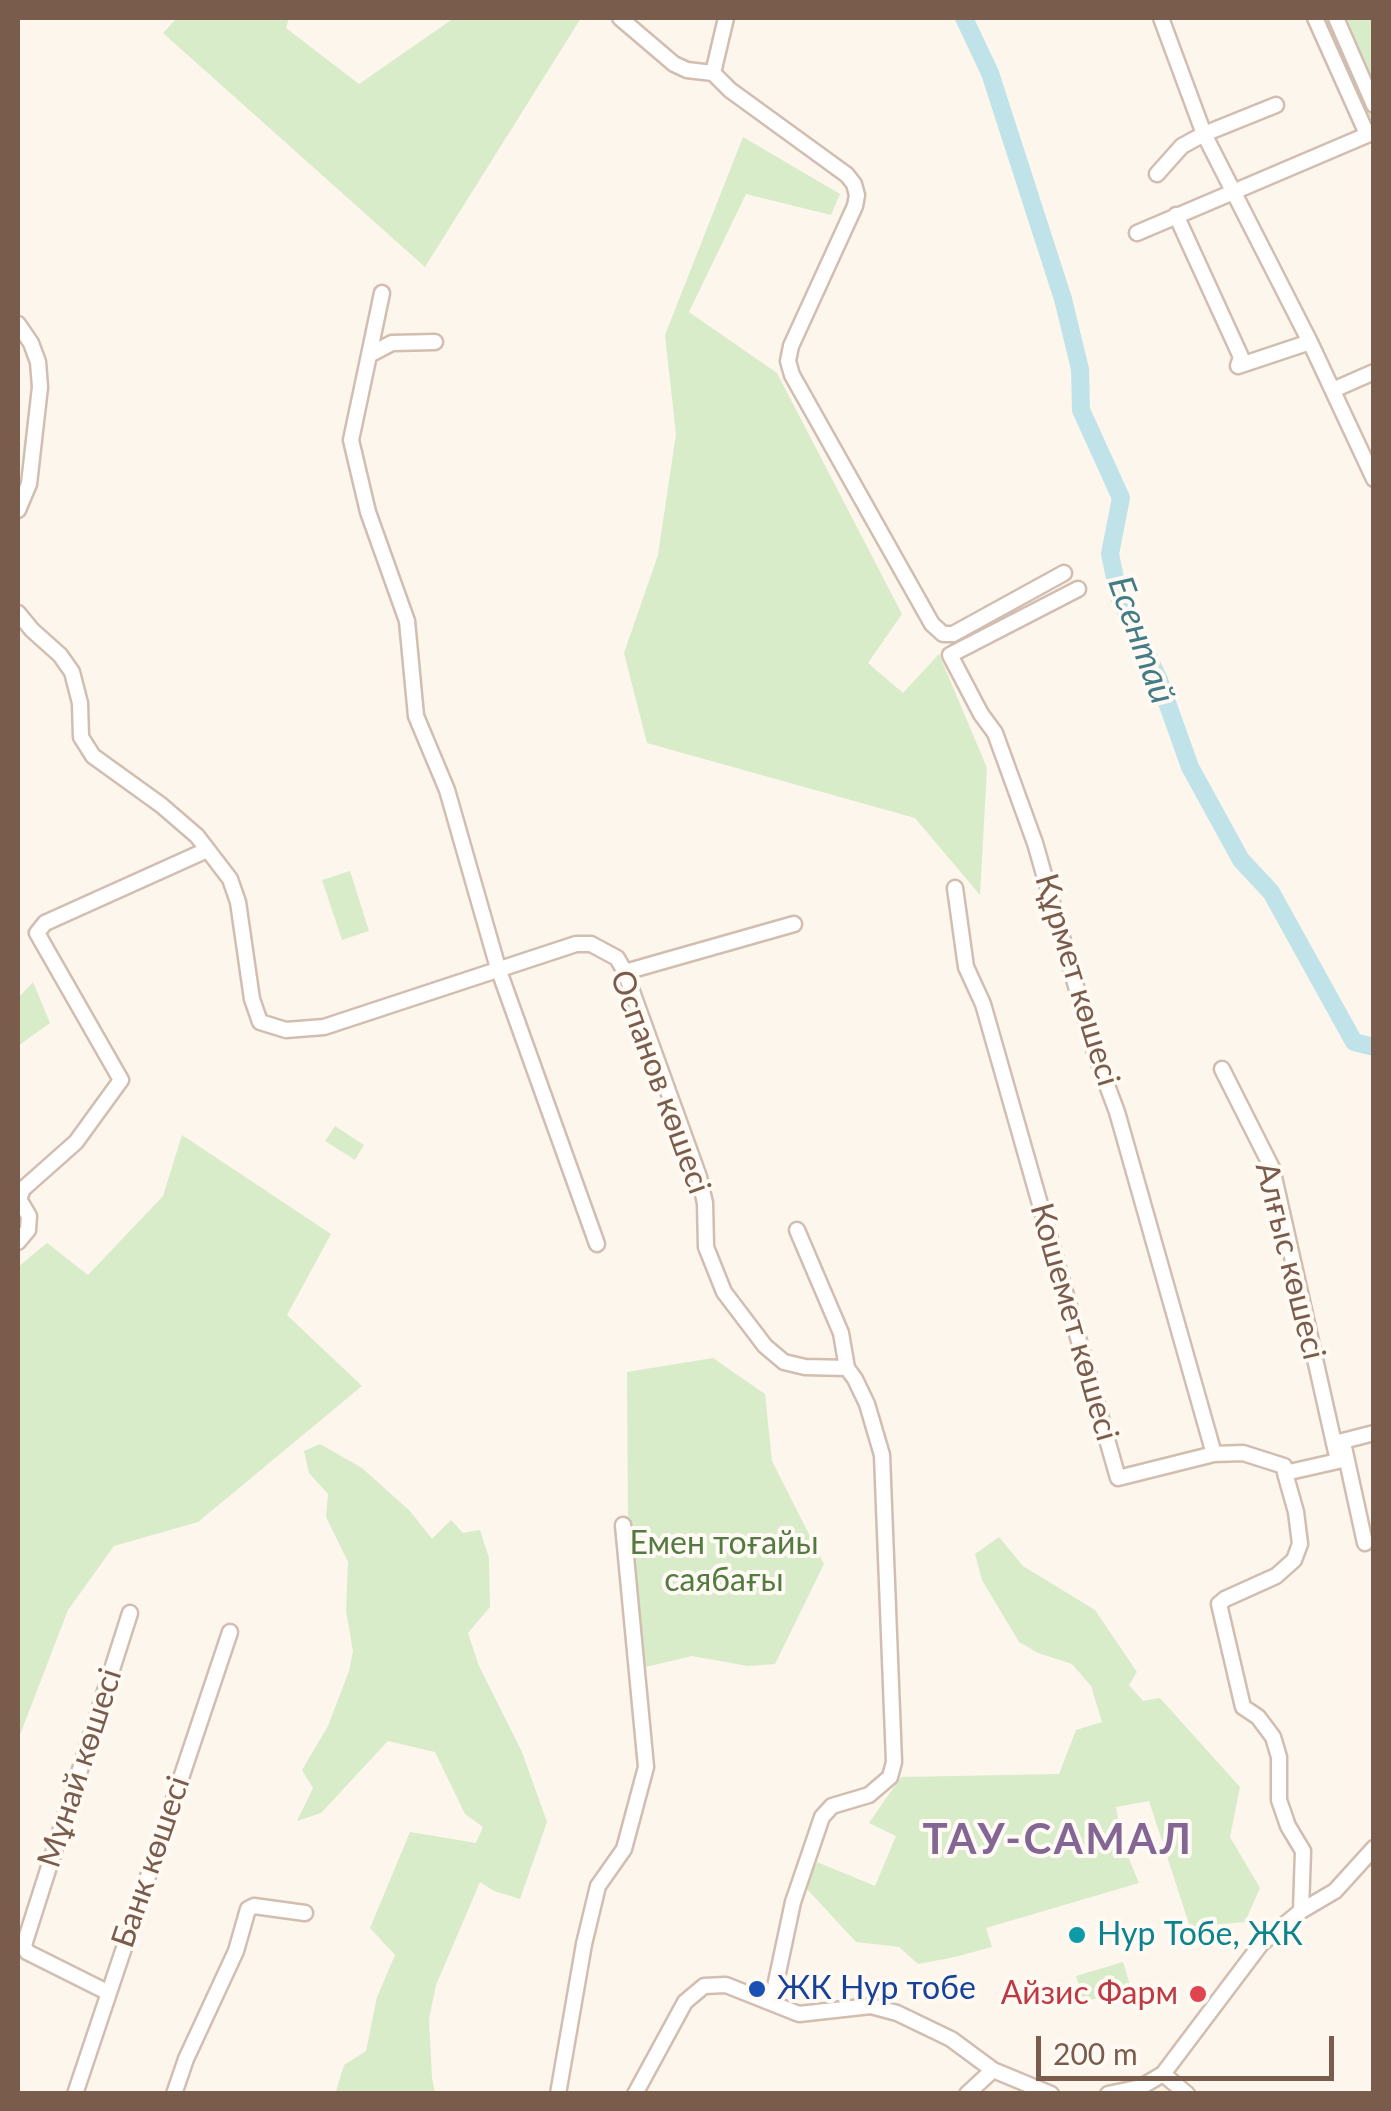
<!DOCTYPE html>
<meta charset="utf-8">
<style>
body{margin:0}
#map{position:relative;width:1391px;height:2111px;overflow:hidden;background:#fdf6ec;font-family:Lato,sans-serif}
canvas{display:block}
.frame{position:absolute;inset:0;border:20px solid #7a5c4d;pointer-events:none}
.scale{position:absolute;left:1036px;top:2036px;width:298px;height:45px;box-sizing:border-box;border:5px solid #7a5c4d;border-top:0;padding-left:12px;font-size:30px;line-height:35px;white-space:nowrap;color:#7a5c4d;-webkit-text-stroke:8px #fffaf3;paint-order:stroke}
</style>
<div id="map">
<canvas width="1391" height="2111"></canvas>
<div class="frame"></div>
<div class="scale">200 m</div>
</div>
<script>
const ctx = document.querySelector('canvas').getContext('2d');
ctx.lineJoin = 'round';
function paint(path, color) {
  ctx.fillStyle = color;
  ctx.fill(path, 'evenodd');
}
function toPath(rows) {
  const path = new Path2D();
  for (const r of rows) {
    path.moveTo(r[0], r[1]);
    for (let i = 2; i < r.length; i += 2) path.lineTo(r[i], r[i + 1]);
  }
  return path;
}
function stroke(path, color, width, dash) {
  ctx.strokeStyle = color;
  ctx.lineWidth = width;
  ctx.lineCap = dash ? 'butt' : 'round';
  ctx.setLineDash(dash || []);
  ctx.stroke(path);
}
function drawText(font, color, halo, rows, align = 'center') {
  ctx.font = font + ' Lato,sans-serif';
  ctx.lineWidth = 8;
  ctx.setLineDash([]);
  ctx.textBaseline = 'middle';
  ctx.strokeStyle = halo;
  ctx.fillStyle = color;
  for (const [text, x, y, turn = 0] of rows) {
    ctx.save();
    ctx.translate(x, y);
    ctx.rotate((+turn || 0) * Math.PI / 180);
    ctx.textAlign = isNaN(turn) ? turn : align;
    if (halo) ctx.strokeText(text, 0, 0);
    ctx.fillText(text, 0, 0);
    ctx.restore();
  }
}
paint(toPath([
 [177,18,289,18,286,28,359,84,454,18,581,18,425,267,163,33],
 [1324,18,1373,18,1373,124,1370,125],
 [743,137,840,194,831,215,746,194,689,312,777,373,902,614,868,663,903,693,939,654,987,768,980,895,915,818,647,743,624,653,658,555,676,434,665,335],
 [350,871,369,931,342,940,322,880],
 [33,982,50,1023,18,1046,18,998],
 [335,1126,364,1145,355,1160,325,1141],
 [182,1135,331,1234,287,1315,362,1386,198,1522,114,1546,68,1610,18,1740,18,1267,47,1243,88,1275,163,1196],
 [713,1358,765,1394,772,1461,824,1564,775,1664,748,1666,692,1656,646,1667,628,1520,627,1372],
 [320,1444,362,1468,410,1511,432,1539,451,1520,463,1533,480,1530,489,1558,490,1607,468,1633,479,1666,522,1752,547,1822,520,1899,494,1891,480,1882,436,1985,429,2019,432,2078,435,2093,336,2091,344,2065,366,2051,377,1997,395,1955,370,1928,410,1832,476,1843,483,1827,465,1814,435,1752,388,1741,321,1813,297,1821,313,1788,302,1770,328,1726,349,1671,353,1651,346,1611,348,1562,326,1517,328,1494,309,1473,304,1451],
 [999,1537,1023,1566,1095,1610,1137,1672,1129,1685,1143,1701,1160,1698,1240,1787,1230,1837,1260,1888,1245,1922,1190,1927,1149,1801,1116,1807,1122,1842,1139,1883,986,1928,992,1947,955,1957,918,1964,899,1947,856,1942,806,1888,817,1862,875,1886,896,1836,869,1823,901,1777,1059,1774,1076,1730,1102,1722,1091,1686,1072,1664,1038,1653,1019,1642,982,1580,975,1554],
 [1123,1962,1131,1988,1084,2002,1076,1976]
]), '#d8ecc9');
stroke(toPath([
 [964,18,990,73,1063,299,1080,369,1081,410,1121,498,1110,554,1119,597,1159,680,1190,767,1241,860,1271,892,1354,1042,1374,1047]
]), '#bfe3e8', 18);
const minor = toPath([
 [620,18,674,64,687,70,713,73],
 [726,18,713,73,730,90,847,175,854,184,857,195,855,206,791,346,788,361,792,375,932,624,943,634,953,634,1064,573],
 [1161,18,1204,134,1310,342,1374,479],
 [1315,18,1367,134],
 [1336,18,1374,105],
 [1157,174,1182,146,1204,134,1276,105],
 [1176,215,1241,357,1238,366,1310,342],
 [1137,233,1374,132],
 [18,324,31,343,38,362,40,387,29,484,18,510],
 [435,342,392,343,369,355,351,440,368,512,407,621,416,716,447,790,498,968,597,1244],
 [369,355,382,293],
 [1333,390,1374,372],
 [1078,589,950,655,981,714,995,733,1035,843,1096,1056,1117,1112,1214,1454],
 [18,613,32,630,60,655,72,672,80,703,81,737,93,756,161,805,197,836,230,879,238,902,252,999,260,1022,286,1030,324,1027,576,944,591,944,617,958,625,972,699,1177,705,1203,706,1247,724,1292,765,1346,784,1362,805,1367,847,1368,855,1379,867,1404,882,1455,894,1762,890,1777,869,1795,832,1806,822,1817,793,1902,772,2001],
 [955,888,966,967,983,1004,999,1060,1118,1478,1214,1454,1243,1453,1284,1466,1285,1473,1338,1461,1272,1168,1222,1069],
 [625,972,794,924],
 [797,1230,841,1333,847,1368],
 [18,1242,28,1230,29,1216,19,1199,23,1189,76,1142,121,1080,37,933,45,923,207,850],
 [1335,1443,1374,1433],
 [1344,1447,1365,1543],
 [1285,1473,1296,1512,1300,1544,1294,1560,1276,1576,1225,1599,1219,1604,1243,1707,1258,1717,1273,1737,1279,1757,1279,1800,1288,1826,1303,1851,1301,1911],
 [107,1992,27,1952,24,1945,130,1613],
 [1163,2074,1187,2094],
 [75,2094,230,1632],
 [174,2094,186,2059,236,1951,248,1909,254,1906,305,1913],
 [558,2094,584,1944,598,1886,624,1849,646,1767,623,1525],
 [635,2094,685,2002,704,1986,726,1985,799,2014,871,2006,897,2013,951,2039,993,2070,1051,2094],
 [967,2094,993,2070],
 [1108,2094,1141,2087,1163,2074,1261,1944,1301,1911,1335,1891,1374,1848]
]);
stroke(minor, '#d1beb0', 19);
stroke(minor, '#fff', 14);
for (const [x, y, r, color] of [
 [1077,1935,10,"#0f9aa8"],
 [757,1989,10,"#1a4fb4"],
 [1198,1994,10,"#e0444e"]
]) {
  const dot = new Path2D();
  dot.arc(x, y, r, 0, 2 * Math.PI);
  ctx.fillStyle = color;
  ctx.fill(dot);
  stroke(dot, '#fffaf3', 4);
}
drawText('32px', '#7a5c4d', '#fffaf3', [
 ["Құрмет көшесі",1077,980,73],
 ["Оспанов көшесі",660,1082,70],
 ["Алғыс көшесі",1290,1261,76],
 ["Кошемет көшесі",1074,1322,74],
 ["Мұнай көшесі",80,1768,-72],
 ["Банк көшесі",151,1862,-71]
]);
drawText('32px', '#537a41', '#fffaf3', [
 ["Емен тоғайы",724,1544],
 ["саябағы",724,1581]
]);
drawText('32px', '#0d838f', '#fffaf3', [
 ["Нур Тобе, ЖК",1097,1935]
], 'left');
drawText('32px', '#164399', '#fffaf3', [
 ["ЖК Нур тобе",777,1989]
], 'left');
drawText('32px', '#be3a42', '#fffaf3', [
 ["Айзис Фарм",1178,1994]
], 'right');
drawText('italic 35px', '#437c86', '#fffaf3', [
 ["Есентай",1141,640,70]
]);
ctx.letterSpacing = '2.5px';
drawText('bold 42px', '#846695', '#fffaf3', [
 ["ТАУ-САМАЛ",1058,1840]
]);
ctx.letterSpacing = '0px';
</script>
